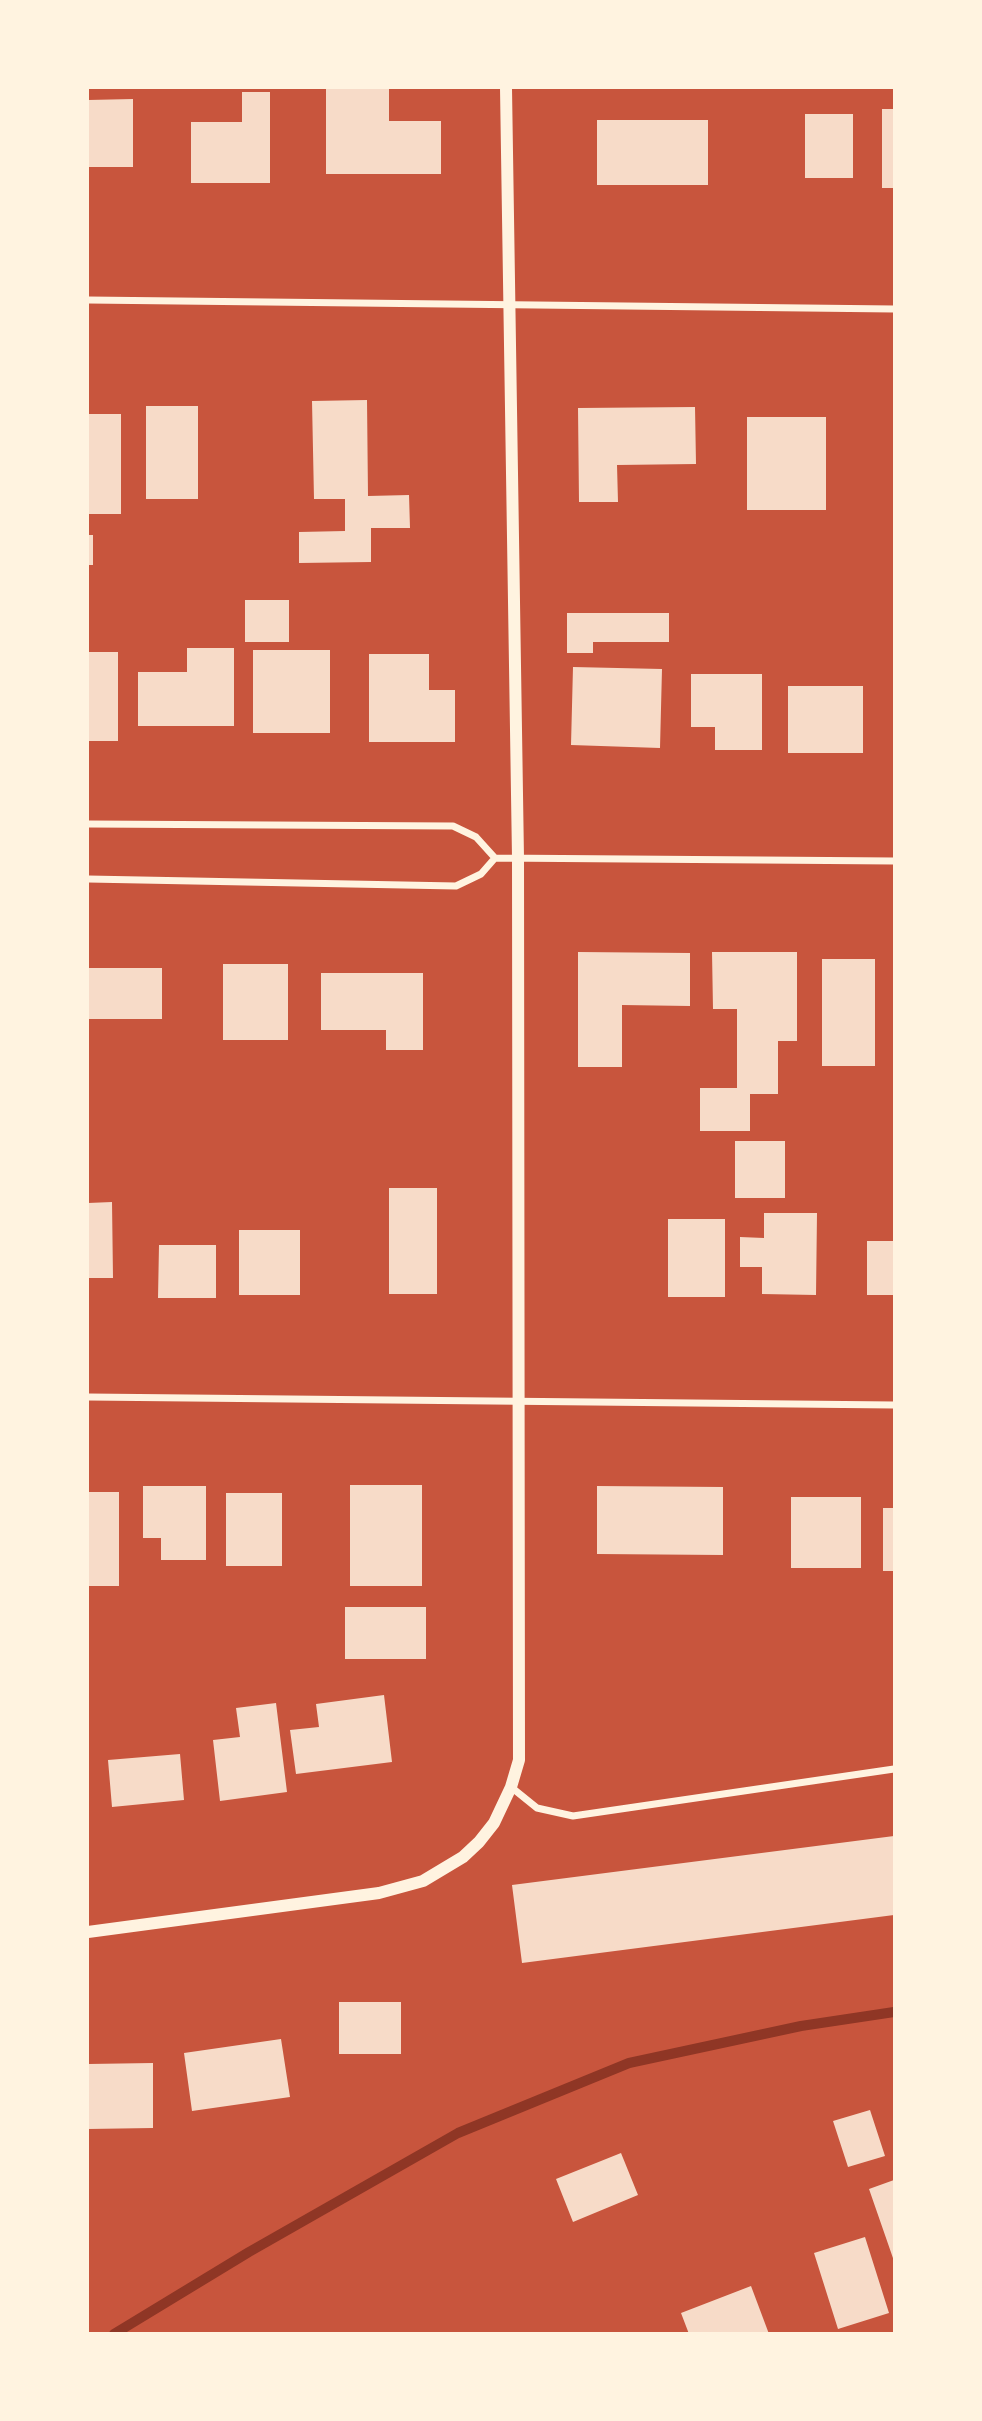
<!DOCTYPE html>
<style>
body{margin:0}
#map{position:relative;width:982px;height:2421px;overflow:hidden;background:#c8553d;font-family:Lato,sans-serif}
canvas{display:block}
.frame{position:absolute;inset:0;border:89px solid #fff3e0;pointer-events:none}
</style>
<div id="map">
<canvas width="982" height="2421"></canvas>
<div class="frame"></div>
</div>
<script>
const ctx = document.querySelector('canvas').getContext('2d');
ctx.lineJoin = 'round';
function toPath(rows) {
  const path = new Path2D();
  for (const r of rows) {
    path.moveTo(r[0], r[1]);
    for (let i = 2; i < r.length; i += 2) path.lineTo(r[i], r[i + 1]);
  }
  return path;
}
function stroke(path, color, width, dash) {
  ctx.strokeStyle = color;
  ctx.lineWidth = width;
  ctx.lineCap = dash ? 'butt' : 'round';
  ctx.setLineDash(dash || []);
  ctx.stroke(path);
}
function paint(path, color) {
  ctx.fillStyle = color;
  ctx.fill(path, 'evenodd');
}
stroke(toPath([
 [114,2334,249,2252,458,2133,629,2063,801,2026,894,2012]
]), '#8f3625', 10);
paint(toPath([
 [326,88,389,88,389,121,441,121,441,174,326,174],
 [242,92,270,92,270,183,191,183,191,122,242,122],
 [133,99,133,167,88,167,88,100],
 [882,109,894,109,894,188,882,188],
 [805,114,853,114,853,178,805,178],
 [597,120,708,120,708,185,597,185],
 [367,400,368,496,409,495,410,528,371,528,371,562,299,563,299,532,345,531,345,499,314,499,312,401],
 [146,406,198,406,198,499,146,499],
 [695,407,696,464,617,465,618,502,579,502,578,408],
 [88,414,121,414,121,514,88,514],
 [747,417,826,417,826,510,747,510],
 [88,535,93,535,93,565,88,565],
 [245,600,289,600,289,642,245,642],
 [567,613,669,613,669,642,593,642,593,653,567,653],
 [187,648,234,648,234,726,138,726,138,672,187,672],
 [253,650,330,650,330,733,253,733],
 [88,652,118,652,118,741,88,741],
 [369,654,429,654,429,690,455,690,455,742,369,742],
 [573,667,662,669,660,748,571,745],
 [691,674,762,674,762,750,715,750,715,727,691,727],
 [788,686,863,686,863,753,788,753],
 [578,952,690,953,690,1006,622,1005,622,1067,578,1067],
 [712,952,797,952,797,1041,778,1041,778,1094,750,1094,750,1131,700,1131,700,1088,737,1088,737,1009,713,1009],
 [822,959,875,959,875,1066,822,1066],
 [223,964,288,964,288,1040,223,1040],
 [88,968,162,968,162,1019,88,1019],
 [321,973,423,973,423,1050,386,1050,386,1030,321,1030],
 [735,1141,785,1141,785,1198,735,1198],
 [389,1188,437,1188,437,1294,389,1294],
 [112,1202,113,1278,88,1278,88,1203],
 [764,1213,817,1213,816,1295,762,1294,762,1267,740,1267,740,1237,764,1238],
 [668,1219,725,1219,725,1297,668,1297],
 [239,1230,300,1230,300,1295,239,1295],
 [867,1241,894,1241,894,1295,867,1295],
 [159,1245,216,1245,216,1298,158,1298],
 [350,1485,422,1485,422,1586,350,1586],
 [143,1486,206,1486,206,1560,161,1560,161,1538,143,1538],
 [597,1486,723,1487,723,1555,597,1554],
 [88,1492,119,1492,119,1586,88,1586],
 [226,1493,282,1493,282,1566,226,1566],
 [791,1497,861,1497,861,1568,791,1568],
 [883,1508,894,1508,894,1571,883,1571],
 [345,1607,426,1607,426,1659,345,1659],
 [384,1695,392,1762,296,1774,290,1730,319,1727,316,1704],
 [276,1703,287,1792,220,1801,213,1740,240,1737,236,1708],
 [180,1754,184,1800,112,1807,108,1760],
 [894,1836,894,1915,522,1963,512,1885],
 [339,2002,401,2002,401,2054,339,2054],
 [281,2039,290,2097,192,2111,184,2053],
 [153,2063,153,2128,88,2129,88,2064],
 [870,2110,885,2156,848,2167,833,2121],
 [621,2153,638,2195,573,2222,556,2179],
 [894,2180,894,2261,869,2189],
 [865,2237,889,2313,838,2329,814,2253],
 [751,2286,769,2334,689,2334,681,2313]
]), '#f7dbc8');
stroke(toPath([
 [88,300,894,309],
 [88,824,453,826,476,837,495,858],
 [88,879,456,886,481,874,495,858,894,861],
 [88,1397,894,1405],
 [511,1787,537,1808,573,1816,894,1769]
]), '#fff3e0', 7);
stroke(toPath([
 [88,1932,379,1893,423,1881,463,1857,479,1842,494,1823,511,1787,519,1760,518,858,506,88]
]), '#fff3e0', 12);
</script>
